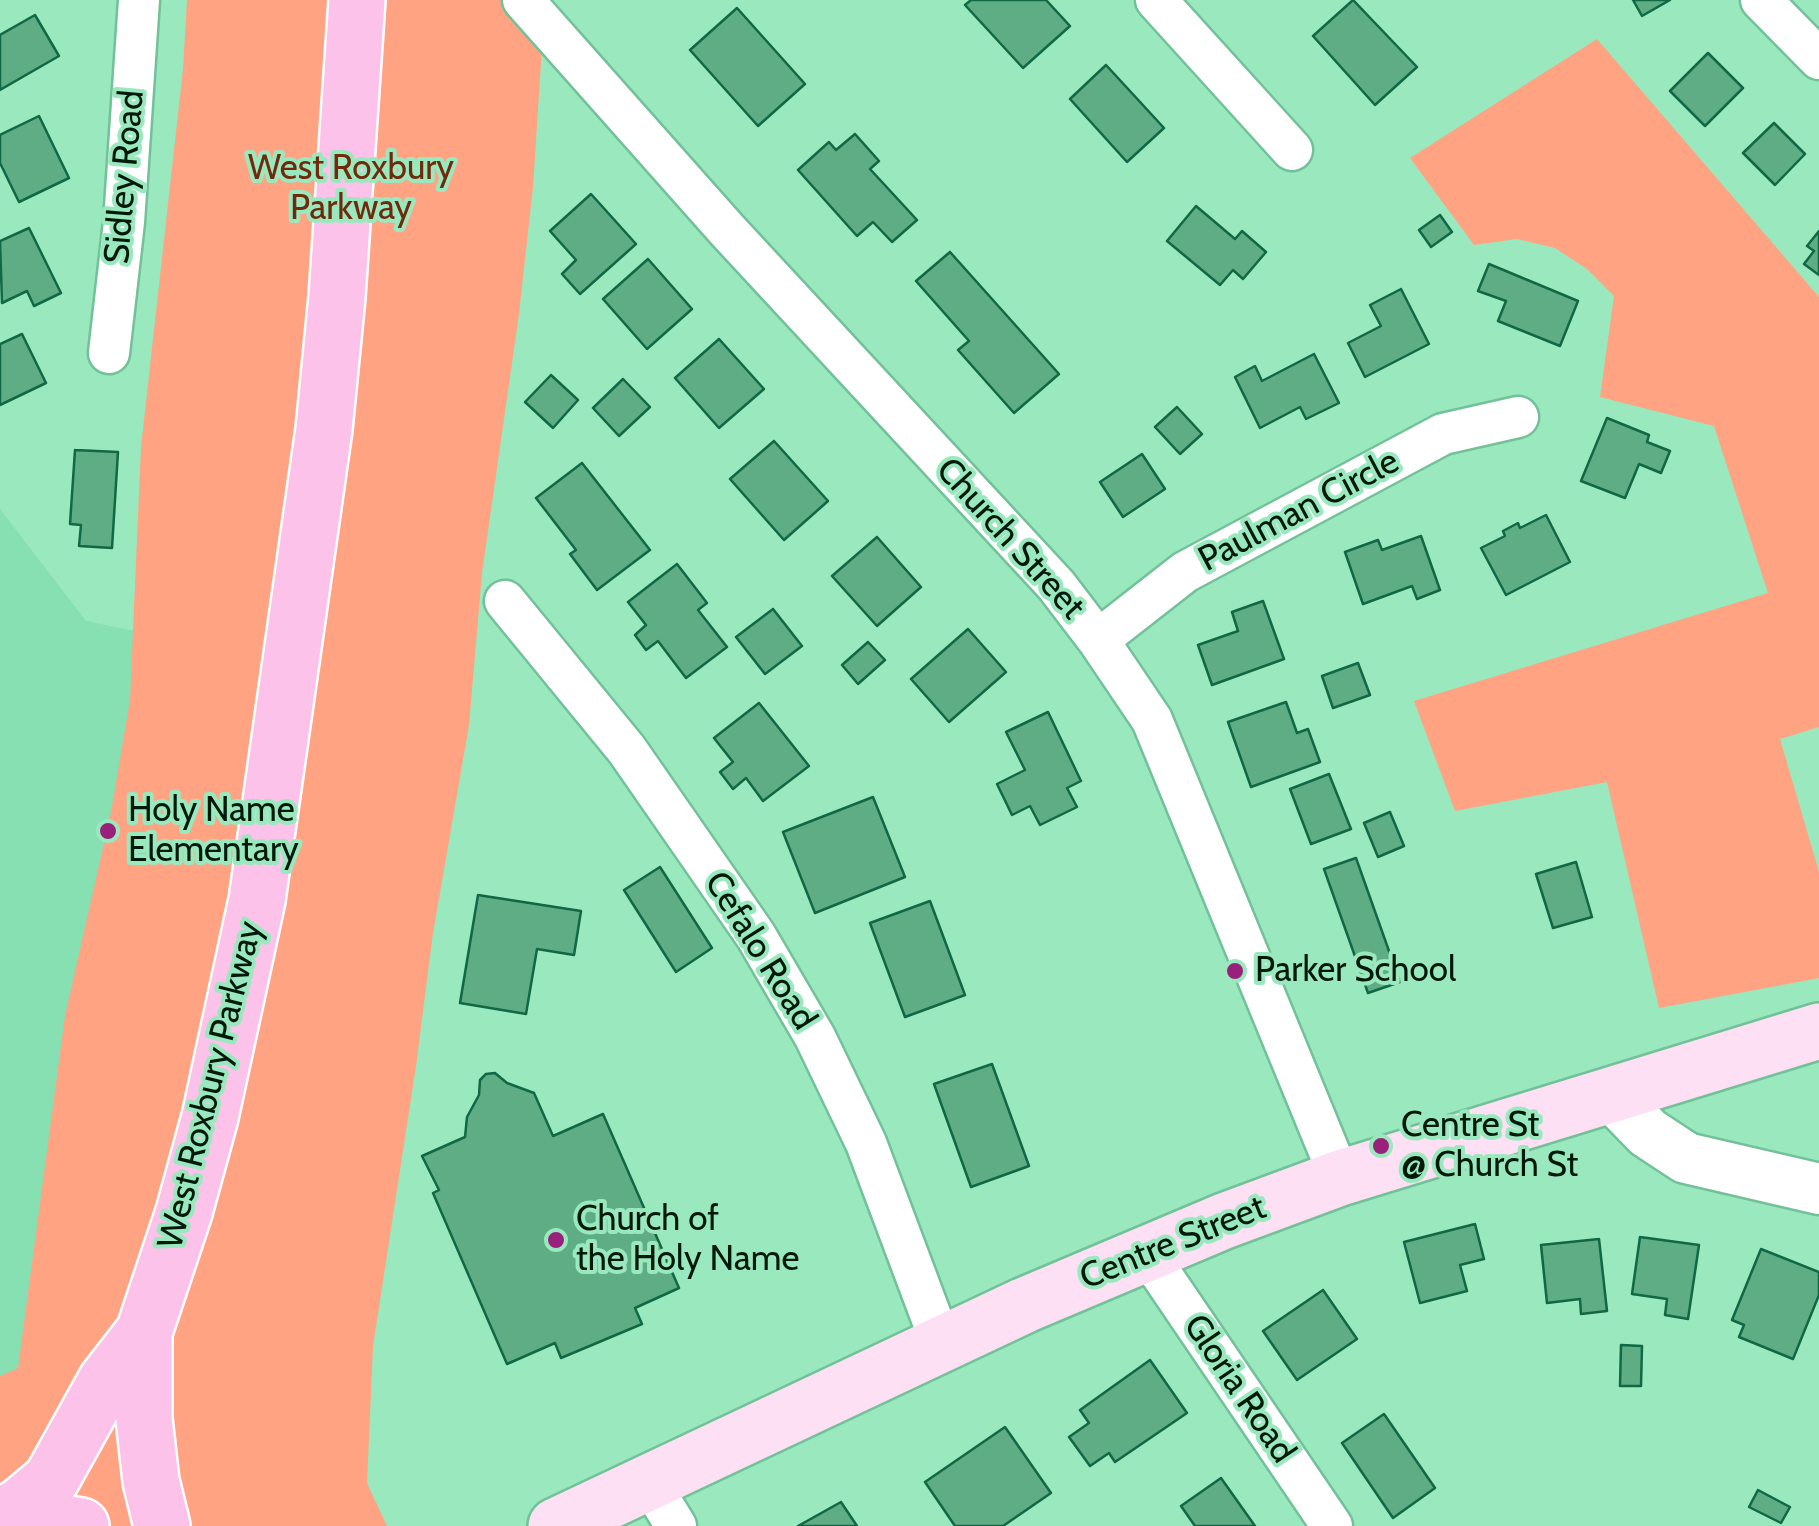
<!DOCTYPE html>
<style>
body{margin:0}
canvas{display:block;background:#99e8be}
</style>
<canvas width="1819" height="1526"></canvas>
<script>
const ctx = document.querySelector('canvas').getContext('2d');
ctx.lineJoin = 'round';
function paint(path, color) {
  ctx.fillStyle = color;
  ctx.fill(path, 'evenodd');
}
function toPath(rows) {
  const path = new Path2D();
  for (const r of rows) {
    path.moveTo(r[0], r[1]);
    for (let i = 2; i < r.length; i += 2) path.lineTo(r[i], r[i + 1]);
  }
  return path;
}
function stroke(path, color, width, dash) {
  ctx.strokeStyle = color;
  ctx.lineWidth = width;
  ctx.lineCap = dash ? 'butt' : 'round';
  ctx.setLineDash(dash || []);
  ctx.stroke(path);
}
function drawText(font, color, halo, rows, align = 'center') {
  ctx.font = font + ' Cabin,sans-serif';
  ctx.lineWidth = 8;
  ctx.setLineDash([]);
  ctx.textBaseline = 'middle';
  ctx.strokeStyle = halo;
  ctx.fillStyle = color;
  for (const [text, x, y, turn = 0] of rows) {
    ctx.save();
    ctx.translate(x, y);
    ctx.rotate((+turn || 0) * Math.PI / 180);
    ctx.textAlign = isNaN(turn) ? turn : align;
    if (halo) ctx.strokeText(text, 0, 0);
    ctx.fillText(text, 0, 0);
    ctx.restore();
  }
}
paint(toPath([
 [0,509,86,621,241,653,0,1445]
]), '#87e0b2');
paint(toPath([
 [187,0,545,0,533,187,519,314,482,573,469,725,433,933,416,1066,373,1346,367,1483,387,1526,0,1526,0,1376,18,1368,65,1016,111,812,130,700,141,447,183,69],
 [1597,39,1819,297,1819,727,1780,739,1819,872,1819,978,1659,1008,1607,782,1455,811,1414,701,1768,593,1714,426,1600,397,1614,296,1587,269,1555,248,1517,239,1474,245,1410,158]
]), '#ffa383');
const building = toPath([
 [971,0,1046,0,1070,26,1023,68,965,5,971,0],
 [1353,0,1417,67,1375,105,1313,36,1353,0],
 [1633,0,1670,0,1642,16,1633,0],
 [737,8,805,84,758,126,690,50,737,8],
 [35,15,59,56,0,90,0,35,35,15],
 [1708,53,1743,88,1705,126,1670,91,1708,53],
 [1106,65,1164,128,1127,162,1070,99,1106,65],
 [39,116,69,178,19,202,0,163,0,135,39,116],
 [1774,123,1805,154,1775,185,1743,153,1774,123],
 [855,134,879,161,870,169,917,220,892,242,873,222,857,236,798,170,829,142,836,150,855,134],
 [591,194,636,244,580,294,562,274,576,260,550,231,591,194],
 [1196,206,1235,239,1242,231,1266,252,1243,279,1233,270,1220,285,1167,241,1196,206],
 [1440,215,1452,232,1431,247,1419,230,1440,215],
 [29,228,61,293,34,306,27,291,2,303,0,241,29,228],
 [1819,231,1819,275,1804,264,1814,251,1807,246,1819,231],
 [950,252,1059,374,1014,413,958,350,969,341,916,281,950,252],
 [648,259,692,309,647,349,603,299,648,259],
 [1489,264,1578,301,1560,346,1498,321,1506,301,1478,291,1489,264],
 [1401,289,1429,344,1365,377,1348,343,1381,326,1370,305,1401,289],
 [22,334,46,383,0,405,0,344,22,334],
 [719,339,764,389,719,428,675,378,719,339],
 [1314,354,1339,403,1306,419,1300,407,1260,428,1235,377,1255,366,1262,381,1314,354],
 [551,375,578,400,553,428,525,402,551,375],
 [623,379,650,407,619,436,593,408,623,379],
 [1177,407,1202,434,1180,454,1155,427,1177,407],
 [1607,418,1649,435,1647,442,1670,451,1661,473,1639,464,1625,498,1581,481,1607,418],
 [774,441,828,501,784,540,730,479,774,441],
 [75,450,118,452,112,548,79,546,81,525,70,524,75,450],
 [1142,454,1165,489,1123,517,1100,482,1142,454],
 [582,463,650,550,597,590,570,554,576,550,536,498,582,463],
 [1546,515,1570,562,1506,595,1481,548,1505,536,1503,531,1518,523,1520,528,1546,515],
 [1421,536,1440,590,1417,599,1412,586,1363,604,1345,552,1378,540,1382,550,1421,536],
 [877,537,921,587,877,626,832,576,877,537],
 [677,564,707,603,698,610,727,647,686,678,658,641,646,650,635,635,646,625,628,602,677,564],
 [1263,601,1284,659,1212,685,1198,645,1238,631,1232,612,1263,601],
 [773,609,802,646,765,674,736,637,773,609],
 [968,629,1006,672,949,722,911,679,968,629],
 [868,642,885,660,858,684,842,665,868,642],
 [1358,663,1370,695,1333,708,1322,676,1358,663],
 [1286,702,1297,733,1308,729,1320,762,1251,787,1228,722,1286,702],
 [759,703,809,766,763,801,746,778,733,789,720,772,733,762,714,738,759,703],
 [1048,712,1081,781,1067,788,1077,807,1040,825,1030,806,1012,815,997,784,1025,770,1006,732,1048,712],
 [1329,774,1351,829,1311,844,1290,789,1329,774],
 [873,797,905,877,815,913,783,832,873,797],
 [1390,812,1404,846,1378,857,1364,823,1390,812],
 [1356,858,1400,982,1368,993,1324,869,1356,858],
 [1576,862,1592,917,1553,928,1536,874,1576,862],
 [660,867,712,948,676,972,624,890,660,867],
 [478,895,581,911,574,955,537,949,526,1014,460,1003,478,895],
 [930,901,965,995,905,1017,870,923,930,901],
 [992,1064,1029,1166,971,1187,934,1084,992,1064],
 [495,1073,507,1083,534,1093,553,1136,603,1114,679,1288,635,1308,642,1324,561,1358,555,1343,507,1364,433,1193,439,1190,422,1156,465,1137,467,1117,479,1095,480,1080,486,1074,495,1073],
 [1475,1224,1484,1259,1460,1265,1467,1291,1420,1303,1404,1242,1475,1224],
 [1640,1237,1699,1245,1688,1319,1665,1315,1667,1299,1632,1294,1640,1237],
 [1599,1239,1607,1311,1581,1314,1580,1299,1547,1303,1541,1245,1599,1239],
 [1761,1249,1819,1272,1819,1295,1793,1359,1739,1337,1744,1325,1732,1320,1761,1249],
 [1323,1290,1357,1339,1297,1380,1263,1331,1323,1290],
 [1621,1345,1642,1346,1641,1386,1620,1386,1621,1345],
 [1150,1360,1187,1413,1115,1462,1109,1453,1090,1466,1069,1437,1089,1423,1080,1410,1150,1360],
 [1384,1414,1435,1488,1393,1518,1342,1443,1384,1414],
 [1005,1427,1051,1493,1003,1526,955,1526,925,1482,1005,1427],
 [1221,1478,1255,1526,1195,1526,1181,1506,1221,1478],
 [1758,1490,1790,1507,1781,1523,1749,1507,1758,1490],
 [841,1502,857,1526,798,1526,841,1502]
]);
paint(building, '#5fad85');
stroke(building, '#106845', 2.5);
const minor = toPath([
 [523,0,727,230,1056,585,1098,640,1152,720,1340,1178],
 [1156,0,1292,150],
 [1761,0,1819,59],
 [109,353,124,222,139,0],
 [505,601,627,750,756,936,815,1037,866,1143,941,1343],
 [1098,640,1185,572,1443,434,1518,417],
 [1146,1252,1332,1526],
 [649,1482,676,1526]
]);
const tertiary = toPath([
 [1612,1096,1648,1133,1686,1158,1819,1189]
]);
const secondary = toPath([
 [556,1526,1025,1305,1224,1221,1340,1178,1819,1031]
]);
const primary = toPath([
 [0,1517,20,1506,51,1480,106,1381,144,1332],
 [0,1522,36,1519,81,1526],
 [162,1526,151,1481,144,1419,144,1332,184,1212,210,1117,257,900,324,429,337,297,357,0]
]);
stroke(minor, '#72c198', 45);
stroke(tertiary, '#72c198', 55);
stroke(secondary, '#72c198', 60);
stroke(primary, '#fff', 60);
stroke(minor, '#fff', 40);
stroke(tertiary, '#fff', 50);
stroke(secondary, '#fee0f4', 55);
stroke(primary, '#fcc2e9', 55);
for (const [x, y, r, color] of [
 [108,831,10,"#99217b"],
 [1235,971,10,"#99217b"],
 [1381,1146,10,"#99217b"],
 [556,1240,10,"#99217b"]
]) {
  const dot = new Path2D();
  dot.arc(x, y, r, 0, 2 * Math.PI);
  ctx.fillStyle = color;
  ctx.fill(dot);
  stroke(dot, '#99e8be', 4);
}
drawText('35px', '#71290c', '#99e8be', [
 ["West Roxbury",351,169],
 ["Parkway",351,209]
]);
drawText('35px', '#00190b', '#99e8be', [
 ["Sidley Road",125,177,-85],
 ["Paulman Circle",1299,511,-28],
 ["Church Street",1010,539,48],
 ["Cefalo Road",760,951,58],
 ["West Roxbury Parkway",211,1085,-76],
 ["Centre Street",1173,1243,-22],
 ["Gloria Road",1239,1389,56]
]);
drawText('35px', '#00190b', '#99e8be', [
 ["Holy Name",128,811],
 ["Elementary",128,851],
 ["Parker School",1255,971],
 ["Centre St",1401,1126],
 ["@ Church St",1401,1166],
 ["Church of",576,1220],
 ["the Holy Name",576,1260]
], 'left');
</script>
